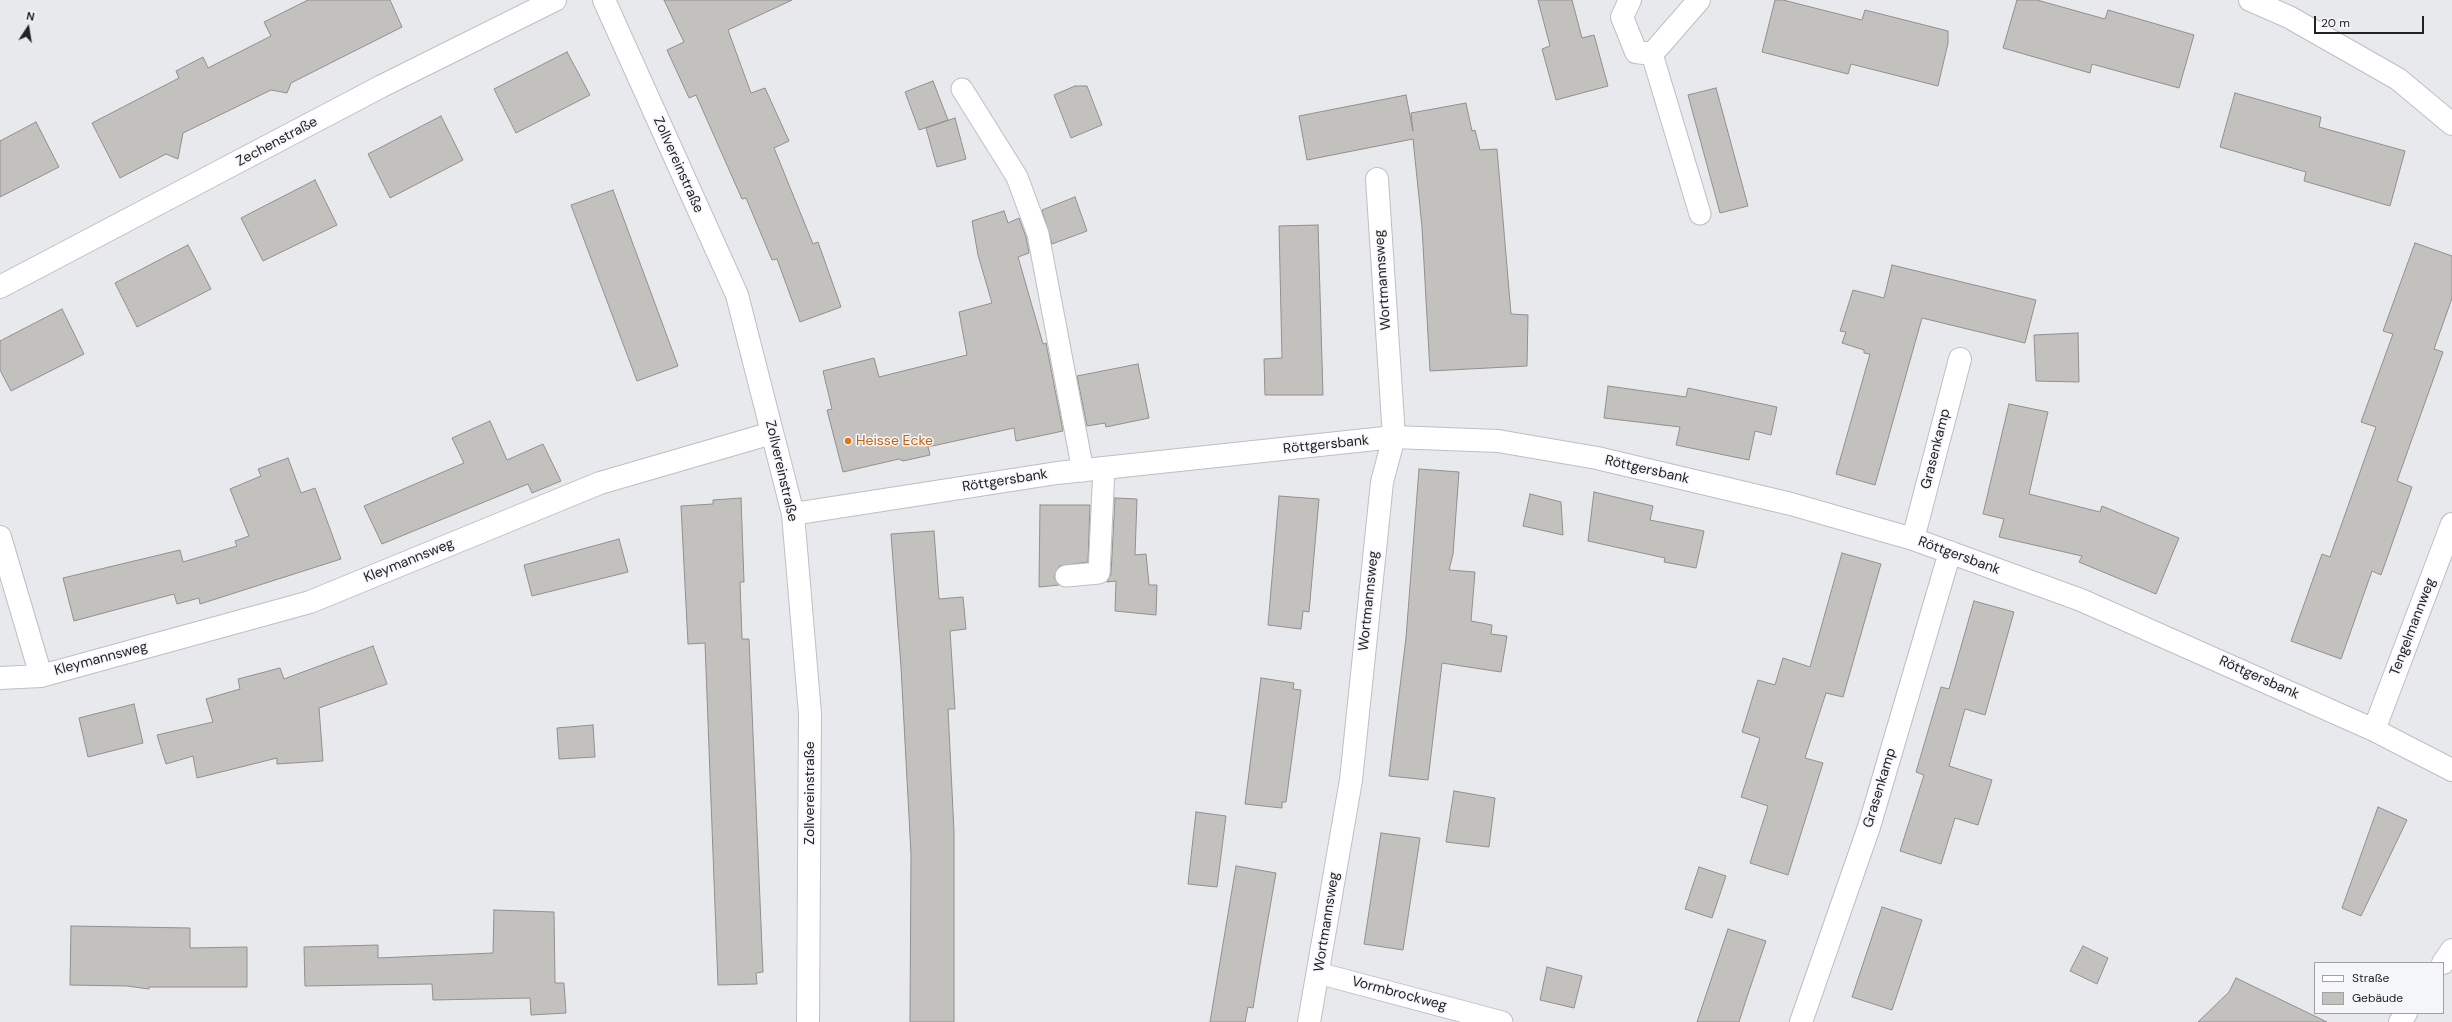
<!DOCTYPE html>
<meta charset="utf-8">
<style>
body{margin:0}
#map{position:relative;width:2452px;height:1022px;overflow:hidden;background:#e7e9ec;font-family:"DM Sans",sans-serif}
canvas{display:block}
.legend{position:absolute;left:2314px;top:962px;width:130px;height:52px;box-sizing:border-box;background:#f5f6f9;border:1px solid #a1a1a3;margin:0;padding:5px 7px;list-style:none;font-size:12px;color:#222223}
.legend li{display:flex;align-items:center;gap:8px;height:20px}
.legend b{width:20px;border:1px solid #a1a1a3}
.north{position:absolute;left:8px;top:8px;width:40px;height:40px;-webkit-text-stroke:3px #f5f6f9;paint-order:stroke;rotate:12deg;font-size:11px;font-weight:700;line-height:16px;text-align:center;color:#222223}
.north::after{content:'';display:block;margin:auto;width:14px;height:18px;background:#222223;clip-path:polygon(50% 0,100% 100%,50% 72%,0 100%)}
.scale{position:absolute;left:2314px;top:16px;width:110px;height:18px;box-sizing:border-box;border:2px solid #222223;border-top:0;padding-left:5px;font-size:12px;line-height:14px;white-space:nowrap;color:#222223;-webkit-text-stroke:3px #f5f6f9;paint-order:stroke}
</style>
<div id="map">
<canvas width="2452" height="1022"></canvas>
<ul class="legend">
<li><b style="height:5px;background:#fff"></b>Straße</li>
<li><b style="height:11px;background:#c3c1be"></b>Gebäude</li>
</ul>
<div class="north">N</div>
<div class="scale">20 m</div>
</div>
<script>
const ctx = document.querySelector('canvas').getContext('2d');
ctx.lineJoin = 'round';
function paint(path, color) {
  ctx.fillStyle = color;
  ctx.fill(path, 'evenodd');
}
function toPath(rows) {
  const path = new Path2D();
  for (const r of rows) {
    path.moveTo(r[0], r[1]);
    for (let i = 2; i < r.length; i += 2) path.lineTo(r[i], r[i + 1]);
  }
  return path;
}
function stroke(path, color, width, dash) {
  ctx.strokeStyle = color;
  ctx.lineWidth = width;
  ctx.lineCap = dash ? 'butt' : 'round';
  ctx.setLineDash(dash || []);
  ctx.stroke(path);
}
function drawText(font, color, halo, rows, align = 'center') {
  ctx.font = font + ' "DM Sans",sans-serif';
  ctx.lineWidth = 3;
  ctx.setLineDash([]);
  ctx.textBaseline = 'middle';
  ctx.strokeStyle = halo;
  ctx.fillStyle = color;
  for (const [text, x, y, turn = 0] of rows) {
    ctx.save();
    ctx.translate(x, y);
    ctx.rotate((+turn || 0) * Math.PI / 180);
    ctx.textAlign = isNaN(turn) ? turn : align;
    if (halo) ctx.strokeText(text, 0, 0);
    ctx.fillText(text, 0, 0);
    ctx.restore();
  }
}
const building = toPath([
 [308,0,390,0,402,27,291,83,287,93,271,90,183,133,178,159,166,154,120,178,92,123,179,78,176,71,203,57,208,68,271,36,264,22,308,0],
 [664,0,792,0,728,30,751,93,765,88,789,141,774,148,813,244,818,242,841,307,800,322,777,259,772,260,746,198,742,199,696,95,689,98,667,50,684,42,664,0],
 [1538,0,1572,0,1582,38,1594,35,1608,86,1556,100,1542,49,1550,46,1538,0],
 [1775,0,1783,0,1862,20,1865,10,1948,31,1948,43,1938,86,1851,64,1848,74,1762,52,1775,0],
 [2017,0,2037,0,2105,19,2108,10,2194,35,2179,88,2092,64,2090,73,2003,48,2017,0],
 [567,52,590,95,516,133,494,89,567,52],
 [933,81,948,120,919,130,905,92,933,81],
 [1075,86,1087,86,1102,125,1071,138,1054,95,1075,86],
 [1716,88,1748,206,1720,213,1688,95,1716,88],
 [2235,93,2321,117,2319,127,2405,151,2390,206,2304,181,2306,172,2220,147,2235,93],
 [1406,95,1413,131,1411,113,1466,103,1472,131,1475,130,1480,150,1497,149,1511,314,1528,315,1527,366,1430,371,1422,227,1413,139,1307,160,1299,116,1406,95],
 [441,116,463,160,390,198,368,154,441,116],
 [955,118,966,159,937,167,926,128,955,118],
 [36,122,59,167,0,197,0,141,36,122],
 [315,180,337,225,263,261,241,218,315,180],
 [613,190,678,366,637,381,571,205,613,190],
 [1075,197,1087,231,1052,244,1042,210,1075,197],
 [1004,211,1008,223,1019,218,1026,237,1029,253,1018,257,1043,344,1046,343,1063,431,1016,441,1014,428,928,447,930,455,903,461,899,459,843,472,827,410,832,409,823,371,874,358,879,377,967,355,959,312,992,303,978,255,972,221,1004,211],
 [1318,225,1323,395,1265,395,1264,359,1282,358,1279,226,1318,225],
 [2415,243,2452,256,2452,298,2434,349,2443,352,2397,481,2412,487,2381,575,2372,571,2341,659,2291,641,2322,554,2330,557,2376,427,2361,422,2393,334,2383,331,2415,243],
 [188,245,211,289,137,327,115,283,188,245],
 [1892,265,2036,300,2025,343,1922,318,1875,485,1836,474,1870,354,1864,353,1864,350,1842,343,1846,332,1840,331,1853,290,1884,298,1892,265],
 [62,309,84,354,11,391,0,370,0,341,62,309],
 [2078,333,2079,382,2036,381,2034,335,2078,333],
 [1138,364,1149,418,1106,427,1105,423,1087,426,1077,376,1138,364],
 [1608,386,1686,397,1688,388,1777,407,1771,435,1755,431,1749,460,1676,445,1680,427,1604,418,1608,386],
 [2009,404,2048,412,2029,494,2100,512,2102,506,2179,538,2156,594,2079,562,2082,556,1999,537,2004,519,1983,514,2009,404],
 [490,421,507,460,543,444,561,481,532,493,528,484,382,544,364,506,464,463,452,438,490,421],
 [288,458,301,493,315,488,341,559,200,604,199,598,177,604,174,594,74,621,63,578,180,550,183,562,237,546,235,541,249,536,230,489,261,476,258,469,288,458],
 [1419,469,1459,472,1453,554,1449,570,1475,572,1471,621,1492,625,1491,634,1507,636,1501,672,1442,663,1428,780,1389,776,1406,638,1419,469],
 [1594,492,1653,506,1650,520,1704,531,1696,568,1664,562,1665,558,1588,541,1594,492],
 [1530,494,1561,502,1563,535,1523,526,1530,494],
 [1279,496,1319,499,1309,612,1303,611,1301,629,1268,625,1279,496],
 [741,498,744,582,740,582,742,639,749,639,763,972,756,973,757,984,718,985,705,643,688,644,681,506,713,504,713,500,741,498],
 [1115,498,1137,499,1135,555,1146,554,1149,585,1157,585,1156,615,1115,611,1116,581,1107,582,1111,574,1115,498],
 [1040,505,1090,505,1088,562,1059,566,1054,577,1059,585,1039,587,1040,505],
 [934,531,939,599,963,597,966,629,950,631,955,709,948,709,954,832,954,1022,910,1022,911,854,901,667,891,534,934,531],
 [619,539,628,572,532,596,524,565,619,539],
 [1842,553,1881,564,1843,697,1826,693,1805,758,1823,763,1788,875,1750,863,1768,806,1741,797,1760,738,1742,732,1758,680,1775,685,1783,658,1810,667,1842,553],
 [1974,601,2014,612,1985,715,1965,709,1949,766,1992,780,1978,825,1955,818,1941,864,1900,851,1924,775,1916,772,1941,687,1949,689,1974,601],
 [373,646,387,684,319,708,323,761,277,764,277,758,197,778,193,756,166,764,157,735,213,722,206,699,240,689,238,679,280,668,284,679,373,646],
 [1261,678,1294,683,1293,689,1301,690,1286,802,1282,802,1282,808,1245,804,1261,678],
 [134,704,143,743,88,757,79,718,134,704],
 [593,725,595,757,559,759,557,728,593,725],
 [1454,791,1495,798,1489,847,1446,842,1454,791],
 [2378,807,2407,820,2361,916,2342,908,2378,807],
 [1196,812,1226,816,1217,887,1188,884,1196,812],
 [1381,833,1420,838,1403,950,1364,944,1381,833],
 [1236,866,1276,873,1262,953,1253,1008,1248,1007,1245,1022,1210,1022,1236,866],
 [1699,867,1726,876,1712,918,1685,909,1699,867],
 [1882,907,1922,920,1892,1010,1852,997,1882,907],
 [494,910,554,912,555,983,564,983,566,1013,531,1015,530,998,433,1000,432,984,305,986,304,947,378,945,378,958,493,953,494,910],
 [71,926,190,928,190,948,247,947,247,987,149,987,149,989,127,986,70,985,71,926],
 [1728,929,1766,941,1747,997,1739,1022,1697,1022,1728,929],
 [2083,946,2108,958,2097,984,2070,971,2083,946],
 [1547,967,1582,976,1574,1008,1540,1000,1547,967],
 [2236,978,2327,1022,2198,1022,2229,992,2236,978]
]);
paint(building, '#c3c1be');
stroke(building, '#928f8d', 1);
const lane = toPath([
 [1652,54,1700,214],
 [962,89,1017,177,1038,234,1083,471],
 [1066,576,1099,573,1104,468],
 [1318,973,1502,1022]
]);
const street = toPath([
 [604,0,737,295,793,514,810,714,808,1022],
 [1630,0,1622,17,1636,52,1652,54,1699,0],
 [2250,0,2289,17,2398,79,2452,124],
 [0,287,382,86,555,0],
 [793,514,1057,473,1394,437,1498,441,1597,458,1791,504,1913,539,2081,600,2374,730,2452,770],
 [0,537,41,676],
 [1913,539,1960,359],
 [0,678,41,676,310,602,600,483,772,433],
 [2374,730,2452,524],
 [1309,1022,1351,780,1382,482,1394,437,1377,179],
 [1801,1022,1869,827,1950,552]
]);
const secondary = toPath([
 [2443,963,2452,950],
 [2400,1022,2406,1013]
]);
stroke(lane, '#bdbfc2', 23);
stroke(street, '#bdbfc2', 24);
stroke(secondary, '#bdbfc2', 24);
stroke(lane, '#fff', 21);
stroke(street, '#fff', 22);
stroke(secondary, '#fff', 22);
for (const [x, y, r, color] of [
 [848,441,4,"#e8710a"]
]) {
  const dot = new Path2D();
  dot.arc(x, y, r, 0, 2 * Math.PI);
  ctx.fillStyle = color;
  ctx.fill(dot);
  stroke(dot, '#f5f6f9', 1.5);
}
drawText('14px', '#222223', '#f5f6f9', [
 ["Zechenstraße",277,142,-28],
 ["Zollvereinstraße",678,165,66],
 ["Wortmannsweg",1383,280,-94],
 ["Röttgersbank",1326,445,-6],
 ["Grasenkamp",1936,449,-76],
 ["Röttgersbank",1647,470,13],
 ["Zollvereinstraße",781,471,77],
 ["Röttgersbank",1005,481,-9],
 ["Röttgersbank",1959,556,20],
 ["Kleymannsweg",409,561,-22],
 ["Wortmannsweg",1369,601,-84],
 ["Tengelmannweg",2413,627,-69],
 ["Kleymannsweg",101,659,-15],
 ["Röttgersbank",2259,678,24],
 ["Grasenkamp",1880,788,-73],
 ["Zollvereinstraße",810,793,-90],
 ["Wortmannsweg",1327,922,-81],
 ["Vormbrockweg",1399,994,15]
]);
drawText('14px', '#c56008', '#f5f6f9', [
 ["Heisse Ecke",856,441]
], 'left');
</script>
